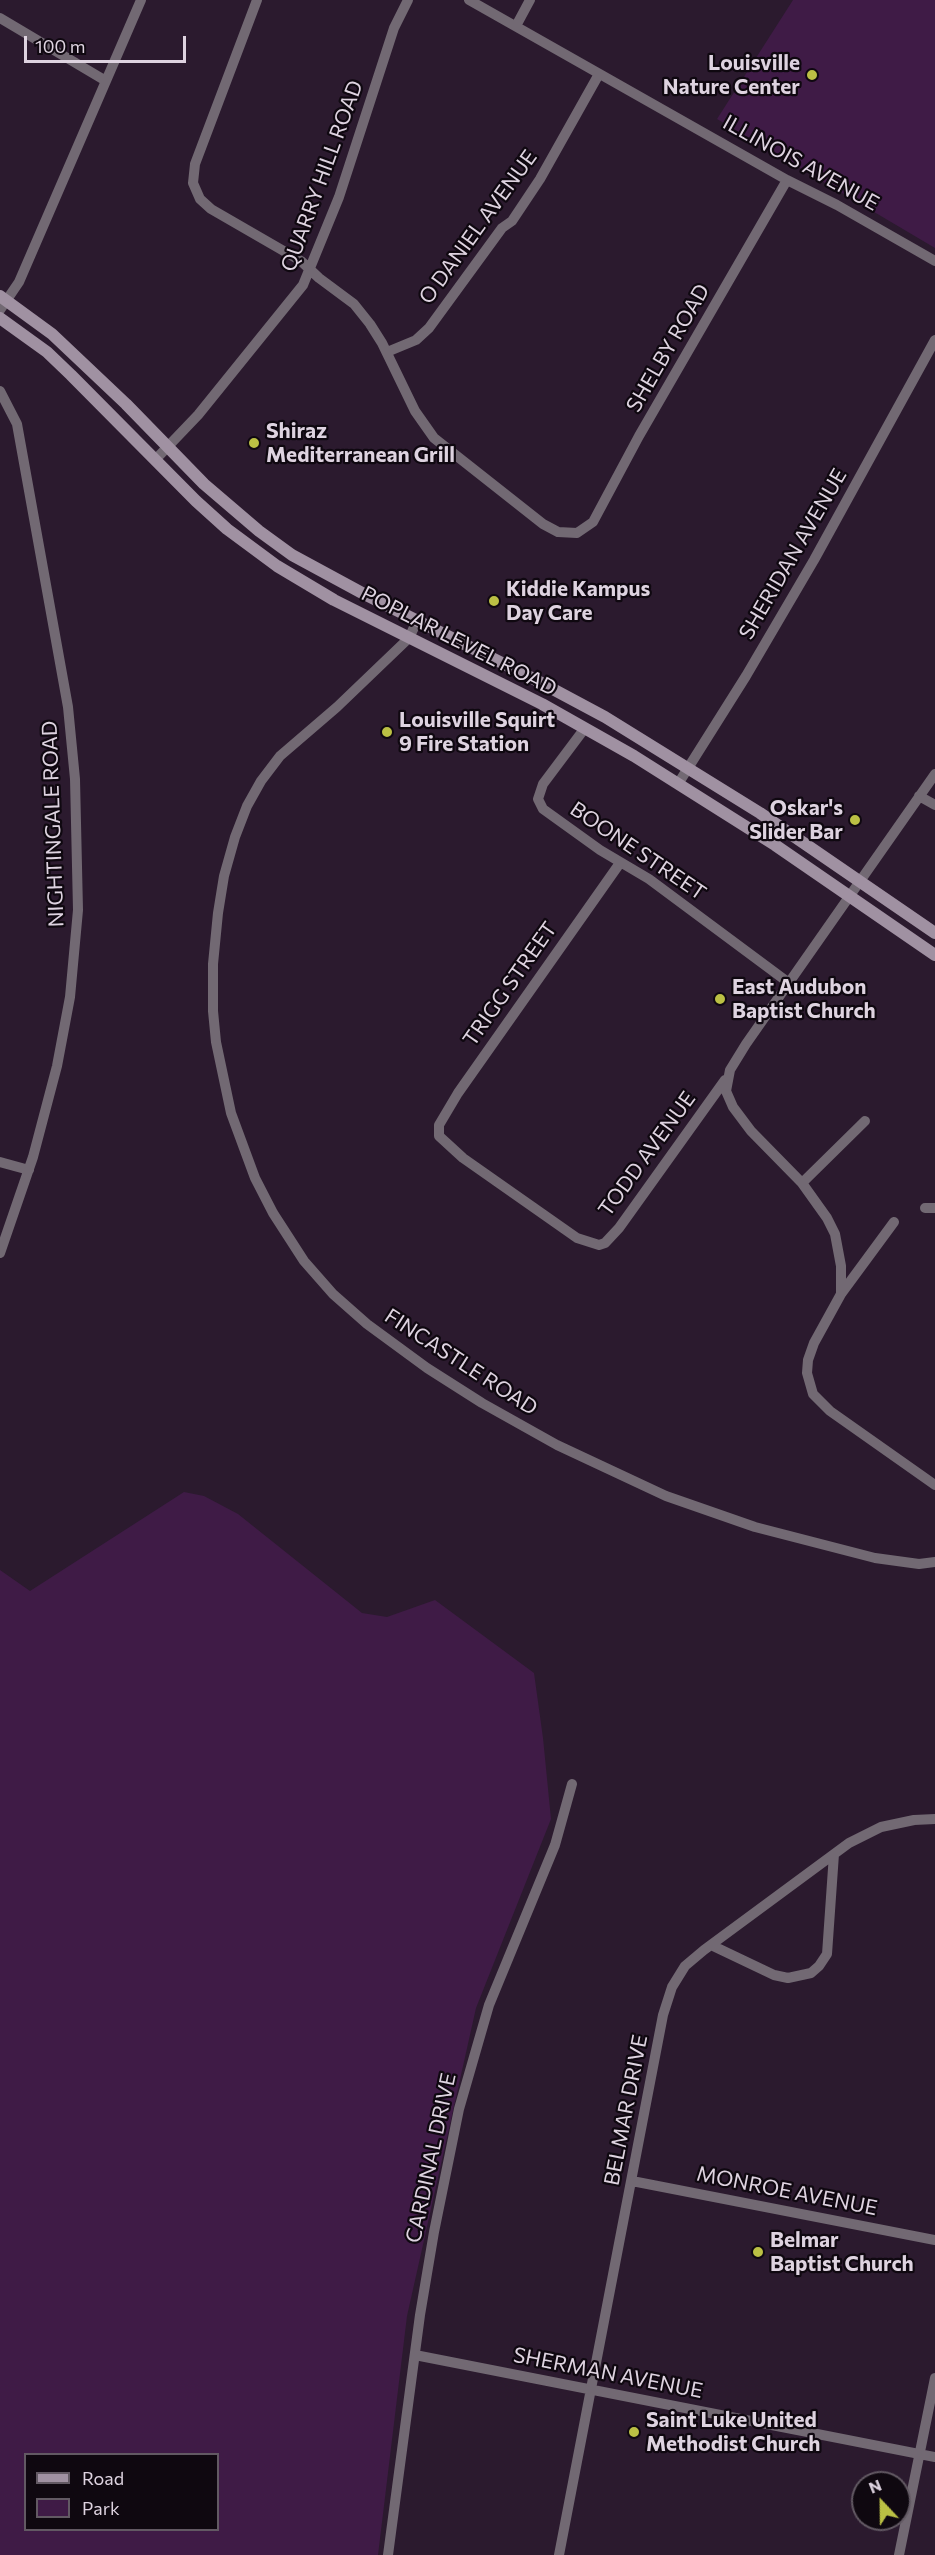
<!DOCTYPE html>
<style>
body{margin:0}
#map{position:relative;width:935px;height:2555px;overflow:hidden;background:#2b1a2e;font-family:Commissioner,sans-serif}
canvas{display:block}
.legend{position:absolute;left:24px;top:2453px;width:195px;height:78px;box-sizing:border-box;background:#0f0810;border:2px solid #625963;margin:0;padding:8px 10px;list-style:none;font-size:18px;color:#ded3e0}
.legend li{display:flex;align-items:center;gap:12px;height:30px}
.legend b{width:30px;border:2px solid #625963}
.north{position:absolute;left:851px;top:2471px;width:60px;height:60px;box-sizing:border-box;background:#0f0810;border:2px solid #625963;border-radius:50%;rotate:338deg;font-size:16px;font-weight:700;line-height:24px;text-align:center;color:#ded3e0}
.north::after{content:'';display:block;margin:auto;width:21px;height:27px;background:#bbc044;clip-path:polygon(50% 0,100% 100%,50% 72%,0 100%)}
.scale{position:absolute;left:24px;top:36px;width:162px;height:27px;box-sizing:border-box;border:3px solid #ded3e0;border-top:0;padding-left:8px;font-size:18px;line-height:21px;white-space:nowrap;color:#ded3e0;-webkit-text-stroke:4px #0f0810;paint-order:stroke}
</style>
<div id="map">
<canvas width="935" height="2555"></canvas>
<ul class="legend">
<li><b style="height:8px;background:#a091a2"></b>Road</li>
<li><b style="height:16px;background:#3f1b46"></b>Park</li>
</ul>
<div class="north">N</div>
<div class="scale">100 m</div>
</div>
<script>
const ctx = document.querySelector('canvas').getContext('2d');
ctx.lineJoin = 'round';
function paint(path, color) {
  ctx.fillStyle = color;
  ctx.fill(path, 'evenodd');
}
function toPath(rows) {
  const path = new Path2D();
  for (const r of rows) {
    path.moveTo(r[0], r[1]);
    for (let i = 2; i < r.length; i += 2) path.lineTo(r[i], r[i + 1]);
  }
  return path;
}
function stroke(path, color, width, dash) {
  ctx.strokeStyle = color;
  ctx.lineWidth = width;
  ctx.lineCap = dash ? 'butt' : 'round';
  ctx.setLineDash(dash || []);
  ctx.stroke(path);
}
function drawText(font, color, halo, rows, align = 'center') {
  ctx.font = font + ' Commissioner,sans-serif';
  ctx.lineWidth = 4.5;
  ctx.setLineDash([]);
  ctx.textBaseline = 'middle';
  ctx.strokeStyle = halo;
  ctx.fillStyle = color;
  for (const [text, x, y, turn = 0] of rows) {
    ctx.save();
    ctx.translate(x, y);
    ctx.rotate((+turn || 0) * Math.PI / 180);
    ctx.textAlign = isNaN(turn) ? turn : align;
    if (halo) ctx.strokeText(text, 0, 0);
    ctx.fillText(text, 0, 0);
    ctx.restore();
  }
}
paint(toPath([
 [793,0,935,0,935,248,717,119],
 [184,1492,204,1496,238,1514,362,1613,387,1617,435,1600,534,1673,543,1738,551,1819,476,2008,407,2316,378,2555,0,2555,0,1570,30,1591],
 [26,2454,218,2454,218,2530,26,2530]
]), '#3f1b46');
stroke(toPath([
 [257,0,195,164,193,183,200,199,211,209,301,261,319,278,354,304,370,324,382,343,415,411,434,438,543,524,558,532,577,533,593,522,639,436,787,180],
 [469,0,787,180,837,205,935,261],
 [0,18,106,81],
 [516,26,530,0],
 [0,310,19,282,141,0],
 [387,352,416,340,429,328,502,228,512,221,540,179,599,74],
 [0,391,17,424,68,707,75,779,78,910,70,997,57,1066,33,1157,0,1253],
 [155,460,198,415,303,285,339,197,394,28,408,0],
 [417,621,409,638,337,707,280,756,261,781,247,806,235,837,224,876,218,913,213,964,213,1011,216,1042,231,1113,255,1178,273,1213,304,1261,333,1294,367,1324,427,1368,482,1403,557,1445,666,1496,755,1527,875,1558,919,1564,935,1562],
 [585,728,543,784,538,799,543,809,600,850,649,879,789,983],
 [935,774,746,1044,730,1070,726,1091,733,1107,751,1131,802,1183,827,1218,835,1234,841,1266,841,1294,814,1343,808,1360,807,1373,813,1394,830,1411,935,1485],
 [678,784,746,676,814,560,935,340],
 [919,796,935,805],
 [620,863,458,1093,439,1125,439,1136,463,1158,577,1238,599,1245,605,1243,619,1228,725,1080],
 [0,1162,29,1170],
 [802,1183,865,1121],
 [925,1208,935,1208],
 [841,1294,894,1222],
 [711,1945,774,1975,788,1978,811,1973,819,1966,827,1954,834,1854],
 [632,2181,935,2240],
 [415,2355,935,2457],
 [388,2555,420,2315,434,2232,459,2109,489,2005,555,1845,572,1784],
 [559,2555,663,2015,672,1987,685,1966,704,1950,849,1843,881,1827,914,1820,935,1819],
 [899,2555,935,2378]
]), '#726973', 10);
stroke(toPath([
 [0,296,52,334,126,404,204,484,259,531,292,555,364,594,534,679,605,717,760,813,935,933],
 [0,318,47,352,71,375,196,501,227,529,277,566,334,600,542,704,634,756,775,845,935,955]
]), '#a091a2', 12);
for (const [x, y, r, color] of [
 [812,75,6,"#bbc044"],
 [254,443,6,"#bbc044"],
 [494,601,6,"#bbc044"],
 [387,732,6,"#bbc044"],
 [855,820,6,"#bbc044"],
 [720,999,6,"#bbc044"],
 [758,2252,6,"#bbc044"],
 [634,2432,6,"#bbc044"]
]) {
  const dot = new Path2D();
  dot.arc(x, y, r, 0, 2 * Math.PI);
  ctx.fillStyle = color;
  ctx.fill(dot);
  stroke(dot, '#0f0810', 2);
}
drawText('bold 21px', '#ded3e0', '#0f0810', [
 ["Louisville",800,63,"right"],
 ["Nature Center",800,87,"right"],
 ["Shiraz",266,431],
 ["Mediterranean Grill",266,455],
 ["Kiddie Kampus",506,589],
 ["Day Care",506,613],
 ["Louisville Squirt",399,720],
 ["9 Fire Station",399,744],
 ["Oskar's",843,808,"right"],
 ["Slider Bar",843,832,"right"],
 ["East Audubon",732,987],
 ["Baptist Church",732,1011],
 ["Belmar",770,2240],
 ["Baptist Church",770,2264],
 ["Saint Luke United",646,2420],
 ["Methodist Church",646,2444]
], 'left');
drawText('21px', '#ded3e0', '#0f0810', [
 ["ILLINOIS AVENUE",801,163,29],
 ["QUARRY HILL ROAD",322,176,-70],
 ["O DANIEL AVENUE",478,227,-54],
 ["SHELBY ROAD",668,348,-60],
 ["SHERIDAN AVENUE",793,554,-60],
 ["POPLAR LEVEL ROAD",459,641,27],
 ["NIGHTINGALE ROAD",53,824,-92],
 ["BOONE STREET",638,851,34],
 ["TRIGG STREET",510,984,-55],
 ["TODD AVENUE",647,1154,-54],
 ["FINCASTLE ROAD",461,1362,33],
 ["BELMAR DRIVE",626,2110,-79],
 ["CARDINAL DRIVE",431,2158,-78],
 ["MONROE AVENUE",787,2191,11],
 ["SHERMAN AVENUE",608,2373,11]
]);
</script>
